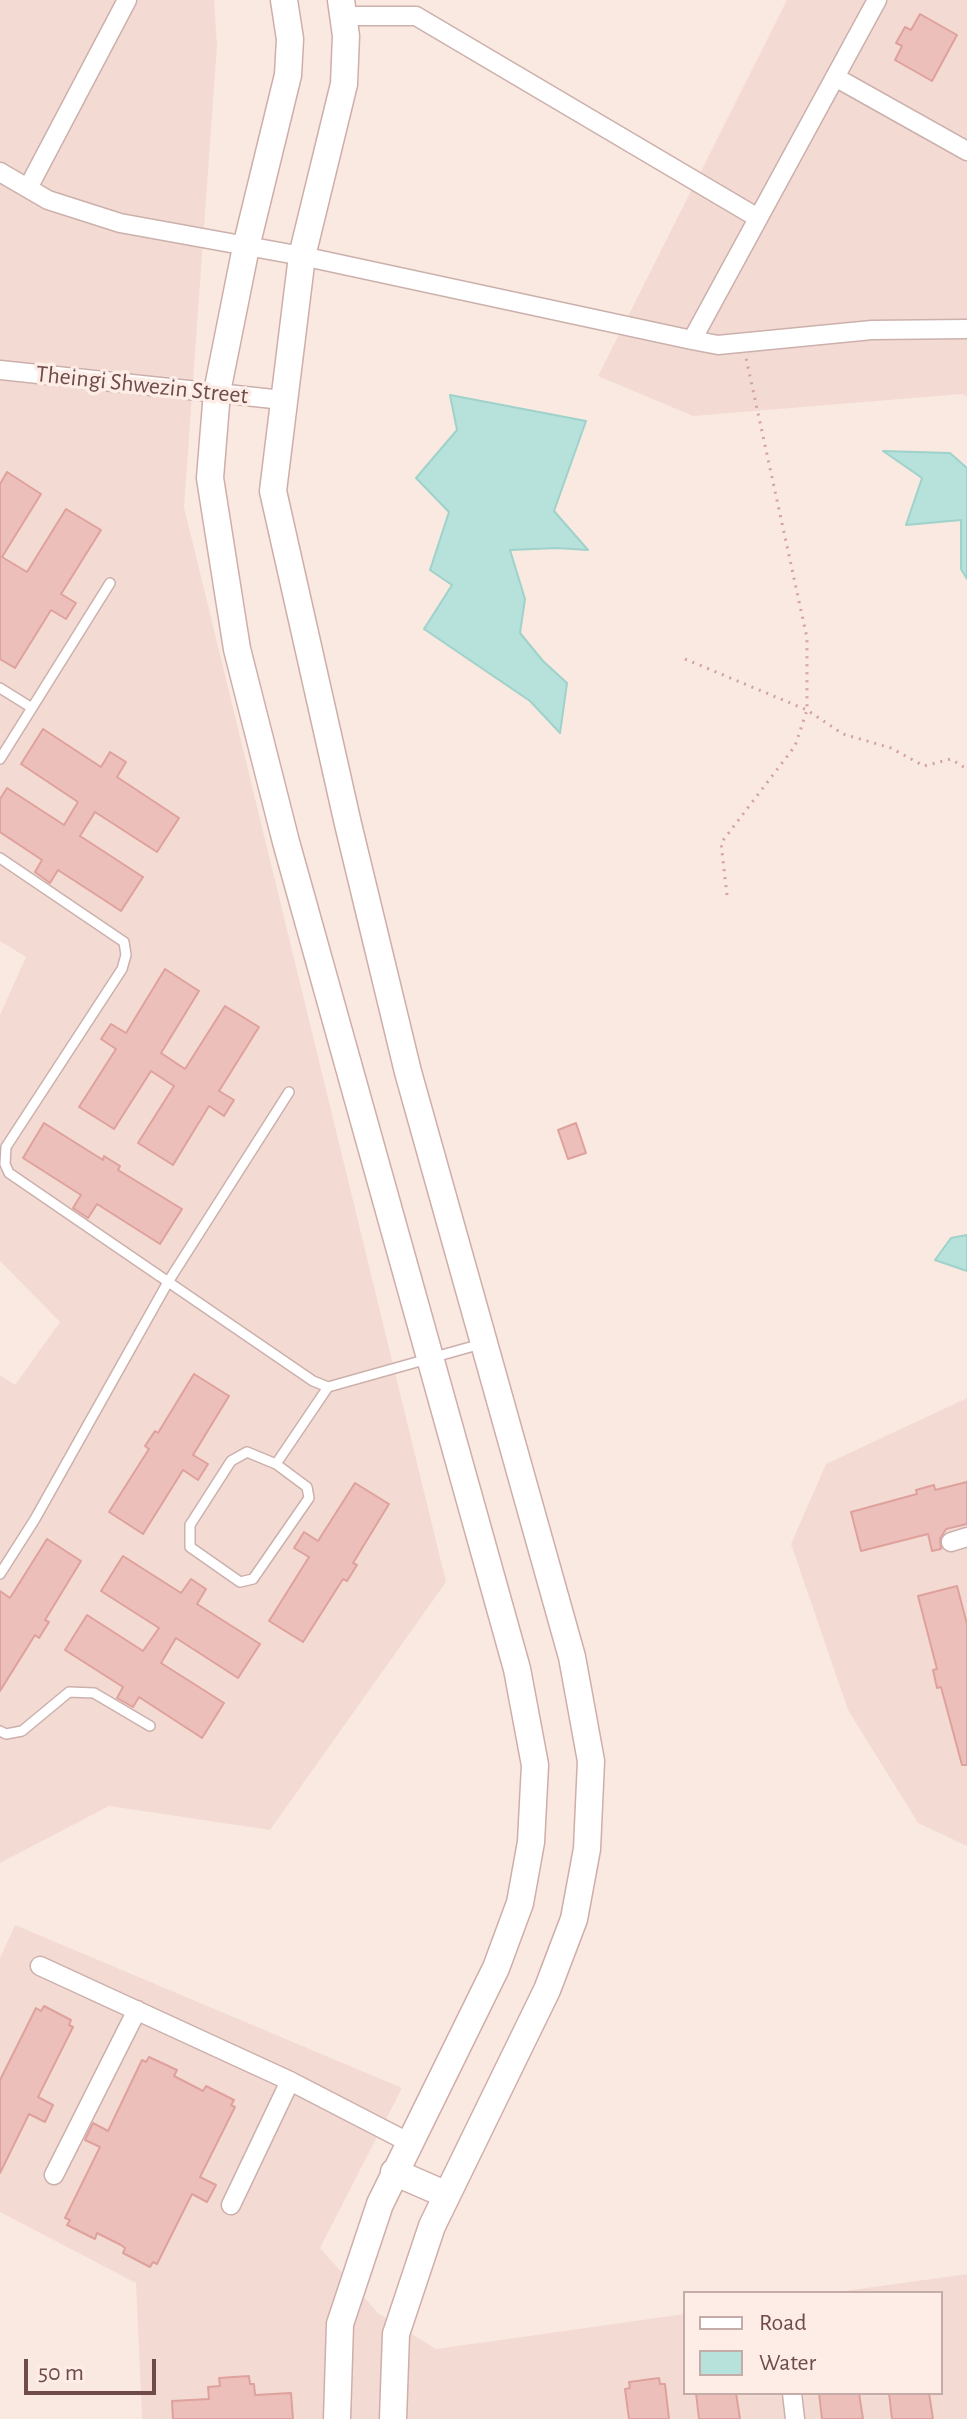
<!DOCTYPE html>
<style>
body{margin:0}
#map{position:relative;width:967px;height:2419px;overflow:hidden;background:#fae9e1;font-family:"Alegreya Sans",sans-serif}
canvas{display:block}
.legend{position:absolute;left:683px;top:2291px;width:260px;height:104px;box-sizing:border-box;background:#fdede6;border:2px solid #c4ada8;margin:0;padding:10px 14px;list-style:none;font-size:24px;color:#6f4c4a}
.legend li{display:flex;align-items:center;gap:16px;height:40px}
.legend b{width:40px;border:2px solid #c4ada8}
.scale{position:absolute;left:24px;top:2359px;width:132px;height:36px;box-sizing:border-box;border:4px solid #6f4c4a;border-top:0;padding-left:10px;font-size:24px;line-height:28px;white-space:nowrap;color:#6f4c4a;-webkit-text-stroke:6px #fdede6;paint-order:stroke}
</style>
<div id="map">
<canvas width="967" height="2419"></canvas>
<ul class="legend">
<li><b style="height:10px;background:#fff"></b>Road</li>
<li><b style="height:22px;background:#b7e1db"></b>Water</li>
</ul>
<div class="scale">50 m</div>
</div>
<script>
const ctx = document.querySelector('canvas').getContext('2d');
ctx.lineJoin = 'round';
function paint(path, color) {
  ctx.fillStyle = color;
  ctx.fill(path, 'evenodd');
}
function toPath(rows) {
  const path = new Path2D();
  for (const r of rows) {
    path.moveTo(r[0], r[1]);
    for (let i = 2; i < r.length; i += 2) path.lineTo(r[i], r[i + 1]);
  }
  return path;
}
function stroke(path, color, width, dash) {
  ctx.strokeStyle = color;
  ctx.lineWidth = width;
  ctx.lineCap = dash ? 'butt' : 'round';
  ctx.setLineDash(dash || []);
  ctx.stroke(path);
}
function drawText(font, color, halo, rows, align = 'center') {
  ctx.font = font + ' "Alegreya Sans",sans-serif';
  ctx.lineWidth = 7;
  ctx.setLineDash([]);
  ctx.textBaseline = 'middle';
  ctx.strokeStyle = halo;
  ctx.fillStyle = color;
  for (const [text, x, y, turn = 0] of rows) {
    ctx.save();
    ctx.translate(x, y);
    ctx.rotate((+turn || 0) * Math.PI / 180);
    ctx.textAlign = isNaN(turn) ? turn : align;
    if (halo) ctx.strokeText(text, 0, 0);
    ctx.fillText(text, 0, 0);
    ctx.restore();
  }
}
paint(toPath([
 [0,0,214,0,217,45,184,507,446,1582,270,1830,109,1806,0,1863,0,1375,15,1385,60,1322,0,1261,0,1015,26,957,0,941],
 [787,0,967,0,967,397,962,394,693,416,598,376],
 [967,1398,967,1846,918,1823,848,1710,791,1544,826,1464],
 [15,1925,402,2088,320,2248,378,2313,436,2349,685,2314,685,2393,941,2393,941,2293,831,2293,967,2274,967,2419,142,2419,136,2283,0,2212,0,1958]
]), '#f3dbd3');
const water = toPath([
 [450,395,586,421,554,511,588,550,557,548,510,550,525,599,520,633,543,661,567,683,560,733,530,701,424,629,452,585,430,570,449,512,416,478,457,430,450,395],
 [883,451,950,453,967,468,967,579,961,569,961,520,906,525,922,478,883,451],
 [967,1235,967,1271,935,1260,951,1238,967,1235]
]);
paint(water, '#b7e1db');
stroke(water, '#9ed2cb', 2);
const building = toPath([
 [920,14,957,35,932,81,895,60,902,46,896,43,905,27,911,30,920,14],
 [7,472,41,494,2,557,27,572,66,509,101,530,61,594,76,603,66,619,51,610,15,668,0,659,0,484,7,472],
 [43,729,101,767,110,752,126,762,117,777,179,818,157,852,95,812,80,836,143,877,121,911,58,870,50,883,35,872,42,860,0,832,0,799,7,788,64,825,78,802,21,764,43,729],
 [165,969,199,991,161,1053,185,1069,225,1006,259,1027,219,1091,234,1100,224,1116,209,1106,173,1165,138,1143,174,1086,151,1071,114,1129,79,1107,116,1049,101,1039,111,1024,126,1033,165,969],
 [44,1123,103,1160,104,1156,120,1166,118,1170,182,1209,160,1244,97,1204,88,1218,73,1208,81,1195,23,1158,44,1123],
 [576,1123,586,1153,568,1159,558,1130,576,1123],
 [194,1374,229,1396,193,1455,208,1464,198,1480,183,1470,143,1534,109,1512,149,1449,145,1446,155,1431,158,1433,194,1374],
 [967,1482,967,1524,946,1529,940,1539,941,1549,932,1551,928,1534,861,1551,851,1512,917,1494,916,1490,934,1485,935,1490,967,1482],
 [355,1483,389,1504,353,1563,357,1565,347,1581,343,1579,303,1642,269,1621,309,1557,294,1548,304,1532,318,1541,355,1483],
 [47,1539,81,1561,45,1620,49,1622,39,1638,35,1635,0,1691,0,1591,10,1598,47,1539],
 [123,1556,181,1593,191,1579,206,1589,197,1604,260,1644,238,1678,176,1638,161,1663,224,1703,202,1738,139,1697,133,1707,117,1698,123,1687,65,1650,87,1615,143,1651,159,1628,101,1591,123,1556],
 [957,1586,967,1624,967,1765,962,1765,941,1687,937,1688,933,1670,937,1669,918,1596,957,1586],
 [44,2006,71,2020,69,2025,73,2027,38,2097,53,2105,45,2122,29,2114,0,2173,0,2080,36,2008,41,2011,44,2006],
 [149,2057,177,2070,174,2076,203,2091,206,2086,234,2100,231,2105,235,2107,200,2177,216,2185,207,2202,192,2194,157,2264,153,2262,150,2267,123,2253,125,2248,121,2245,97,2233,95,2239,67,2225,70,2220,65,2218,100,2147,85,2140,93,2123,108,2131,142,2060,146,2062,149,2057],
 [249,2376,250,2384,254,2384,255,2395,291,2393,293,2419,173,2419,172,2401,209,2399,208,2387,220,2386,219,2378,249,2376],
 [659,2378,660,2384,665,2384,669,2419,629,2419,625,2389,630,2388,629,2382,659,2378],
 [696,2393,736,2393,740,2419,699,2419,696,2393],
 [819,2393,859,2393,863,2419,822,2419,819,2393],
 [889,2393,929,2393,933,2419,892,2419,889,2393]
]);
paint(building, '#edbfbb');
stroke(building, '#dfa19c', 2);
const lane = toPath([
 [0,688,32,708],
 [0,759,110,583],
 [0,858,124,942,126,955,122,969,6,1147,5,1164,9,1173,313,1381,328,1387,481,1344],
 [247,1452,276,1464,307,1487,309,1498,253,1579,240,1582,190,1547,190,1525,231,1461,247,1452],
 [276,1464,328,1387],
 [0,1574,35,1519,168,1282,289,1092],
 [0,1731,6,1734,22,1731,69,1692,94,1693,150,1726]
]);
const street = toPath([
 [343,16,416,16,758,218],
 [835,77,967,151],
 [0,172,48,200,120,223,302,256,692,340,877,0],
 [28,188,127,0],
 [692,340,718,345,872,330,967,329],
 [0,370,283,400],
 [951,1542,967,1537],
 [40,1966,290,2081,408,2142],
 [54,2175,137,2010],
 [231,2205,290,2081],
 [792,2393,795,2419]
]);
const secondary = toPath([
 [284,0,290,39,288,75,246,247,217,392,210,478,237,649,286,842,517,1669,535,1765,531,1842,520,1903,496,1968,380,2204,340,2324,337,2419],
 [341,0,346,36,344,84,302,256,273,491,348,824,408,1072,572,1657,591,1761,587,1849,574,1919,547,1990,432,2226,396,2334,393,2419],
 [394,2172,447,2195]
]);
stroke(lane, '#ccb0ac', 12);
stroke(street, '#ccb0ac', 21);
stroke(secondary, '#cfaea9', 29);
stroke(toPath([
 [685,659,807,710,843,734,891,748,924,766,951,759,967,769],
 [727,895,721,843,795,746,807,710,807,638,746,358]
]), '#d1a39f', 3, [2, 6]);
stroke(lane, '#fff', 9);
stroke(street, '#fff', 18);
stroke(secondary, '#fff', 26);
drawText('24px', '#6f4c4a', '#fdede6', [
 ["Theingi Shwezin Street",142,385,6]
]);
</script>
